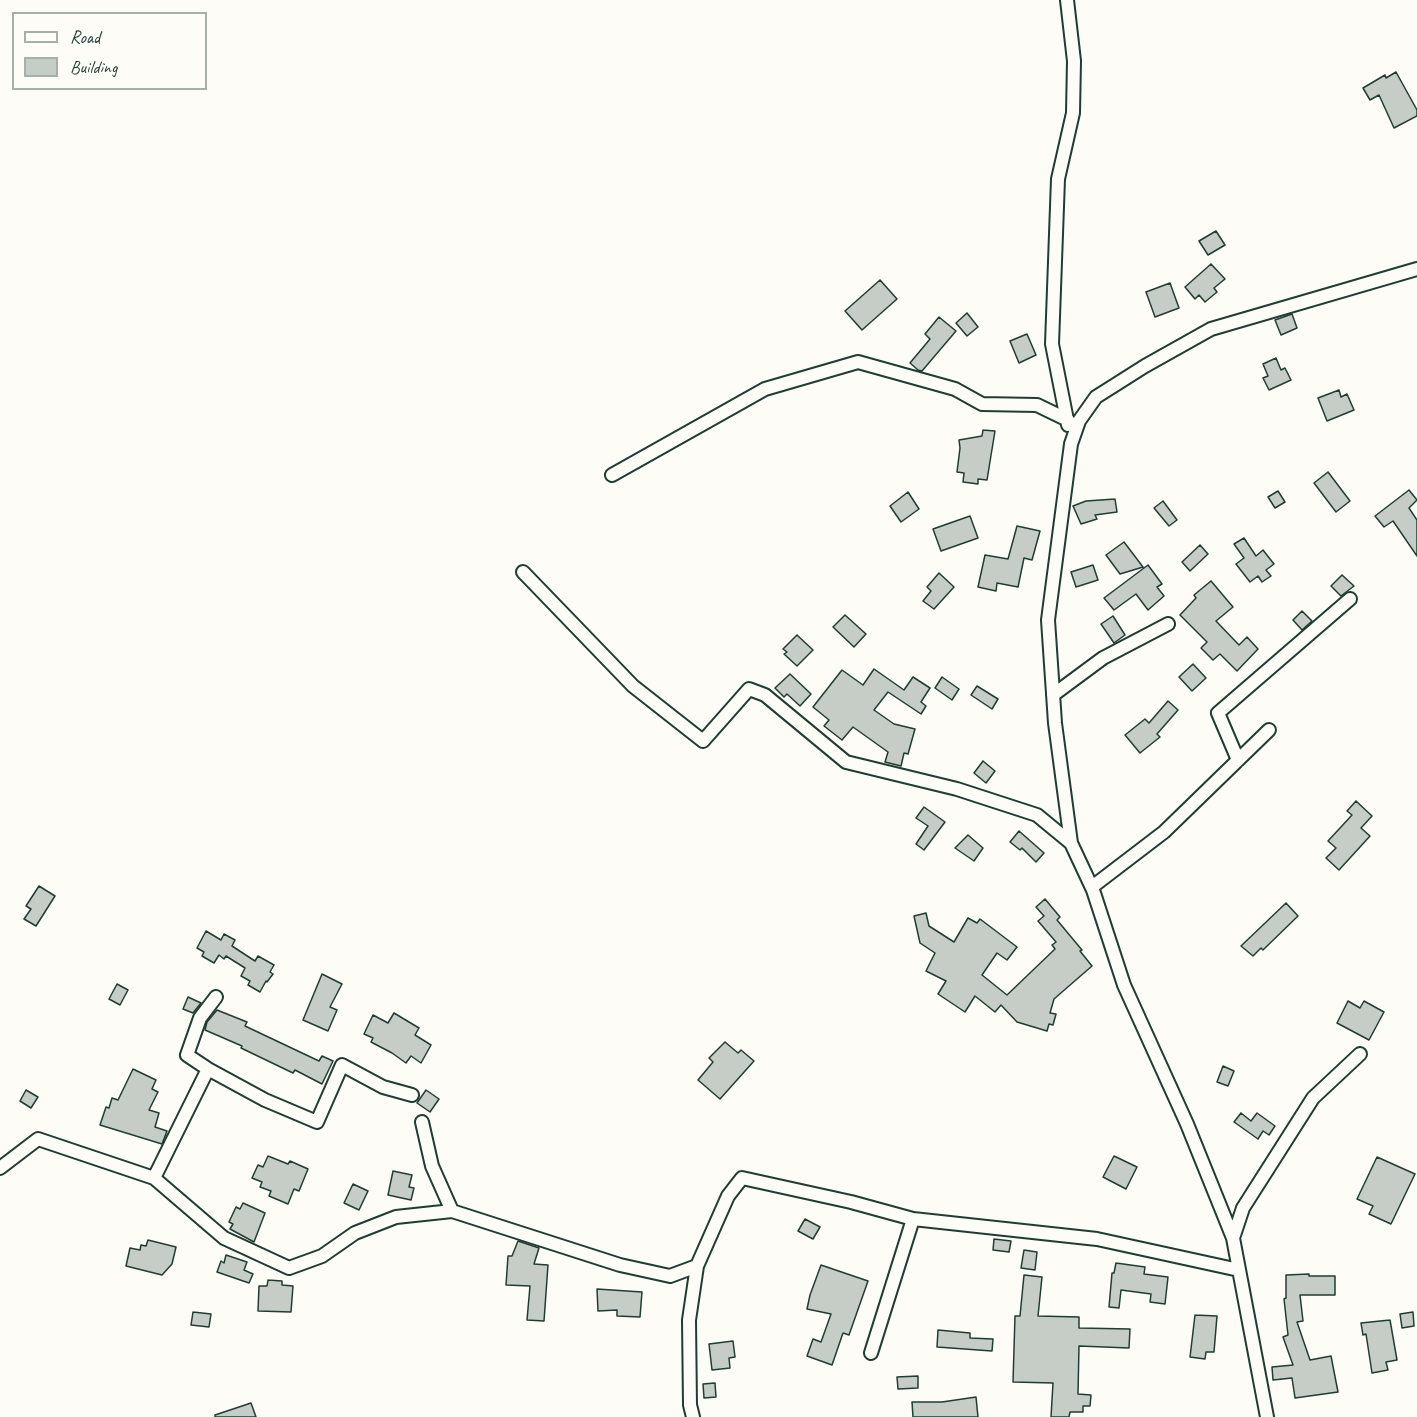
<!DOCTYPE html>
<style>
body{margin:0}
#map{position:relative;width:1417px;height:1417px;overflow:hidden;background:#fdfcf7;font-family:Caveat,sans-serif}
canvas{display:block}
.legend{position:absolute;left:12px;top:12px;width:195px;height:78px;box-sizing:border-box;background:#fdfcf7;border:2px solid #a4b0a9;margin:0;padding:8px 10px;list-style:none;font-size:18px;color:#1f3d34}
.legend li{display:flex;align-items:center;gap:12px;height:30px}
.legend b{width:30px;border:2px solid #a4b0a9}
</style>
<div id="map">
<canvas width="1417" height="1417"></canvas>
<ul class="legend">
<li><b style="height:8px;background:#fdfcf7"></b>Road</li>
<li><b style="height:16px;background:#c6cdc7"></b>Building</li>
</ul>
</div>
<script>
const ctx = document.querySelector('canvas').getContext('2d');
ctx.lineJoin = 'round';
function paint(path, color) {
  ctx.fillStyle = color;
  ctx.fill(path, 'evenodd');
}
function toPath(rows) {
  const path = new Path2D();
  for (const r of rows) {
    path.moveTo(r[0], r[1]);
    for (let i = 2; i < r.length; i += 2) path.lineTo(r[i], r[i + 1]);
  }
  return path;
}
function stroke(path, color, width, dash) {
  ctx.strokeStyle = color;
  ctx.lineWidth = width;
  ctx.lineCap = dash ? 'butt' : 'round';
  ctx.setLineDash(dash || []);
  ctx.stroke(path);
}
const building = toPath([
 [1396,72,1417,110,1417,116,1394,128,1379,95,1370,100,1363,88,1385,75,1386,78,1396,72],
 [1216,231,1225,245,1208,255,1199,241,1216,231],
 [1211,264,1225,279,1214,288,1217,292,1205,302,1199,295,1195,299,1185,287,1211,264],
 [880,280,897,299,862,330,845,311,880,280],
 [1170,283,1179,308,1155,317,1146,292,1170,283],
 [967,313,978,327,967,336,956,323,967,313],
 [1292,314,1297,328,1281,335,1275,320,1292,314],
 [939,317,956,331,922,371,918,370,910,363,930,339,925,334,939,317],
 [1027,334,1036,355,1019,363,1010,341,1027,334],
 [1276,358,1281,370,1285,368,1291,380,1269,390,1263,378,1268,376,1263,364,1276,358],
 [1339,390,1341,397,1347,394,1354,410,1327,421,1318,398,1339,390],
 [983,430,995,431,987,480,978,479,978,484,963,482,964,473,957,472,960,448,959,440,982,436,983,430],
 [1328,472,1350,501,1336,512,1314,483,1328,472],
 [1409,490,1417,500,1409,508,1417,520,1417,556,1393,521,1384,527,1375,516,1409,490],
 [1278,491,1285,502,1275,508,1268,497,1278,491],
 [908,492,919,509,901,522,890,506,908,492],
 [1115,499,1117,512,1095,515,1097,519,1081,524,1073,506,1086,501,1115,499],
 [1163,501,1177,520,1169,526,1154,508,1163,501],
 [970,516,978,538,941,551,933,529,970,516],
 [1017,526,1040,531,1032,560,1024,558,1018,587,997,583,996,591,978,587,985,555,1008,559,1017,526],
 [1244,538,1256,556,1263,550,1274,564,1266,570,1271,576,1262,582,1258,576,1250,582,1236,564,1244,558,1234,544,1244,538],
 [1124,542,1143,567,1120,574,1106,555,1124,542],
 [1200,545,1208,554,1190,571,1182,562,1200,545],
 [1093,565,1098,580,1076,587,1071,572,1093,565],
 [1148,565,1162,584,1157,587,1164,596,1148,610,1136,594,1114,610,1104,598,1148,565],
 [939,573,954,587,934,609,923,601,931,591,927,587,939,573],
 [1342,575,1354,586,1341,596,1331,586,1342,575],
 [1211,581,1233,607,1216,621,1239,645,1247,637,1258,649,1237,671,1220,654,1213,660,1201,648,1207,642,1180,615,1196,598,1194,595,1211,581],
 [1302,611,1312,621,1302,630,1293,620,1302,611],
 [845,615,866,634,854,647,833,627,845,615],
 [1113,616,1125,635,1114,643,1101,624,1113,616],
 [797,635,813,650,797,666,784,654,787,652,783,649,797,635],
 [1193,664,1206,678,1192,691,1179,677,1193,664],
 [874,669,904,690,913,677,930,688,921,702,926,706,921,714,888,692,874,710,894,724,915,729,908,754,904,753,901,766,885,762,888,752,853,727,842,740,824,726,829,720,813,707,842,670,863,685,874,669],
 [790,674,811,694,800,706,787,694,784,697,775,688,790,674],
 [942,677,959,689,952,700,935,688,942,677],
 [977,686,998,699,992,709,971,695,977,686],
 [1168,701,1178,710,1157,734,1160,737,1140,753,1125,735,1145,719,1149,723,1168,701],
 [983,761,995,771,986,783,974,773,983,761],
 [1356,801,1372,816,1361,828,1370,836,1339,870,1326,858,1336,848,1328,841,1352,815,1347,811,1356,801],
 [924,807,945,822,924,850,916,844,928,826,916,818,924,807],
 [1019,831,1044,853,1036,862,1022,848,1020,850,1010,842,1019,831],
 [968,835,983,848,974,861,955,848,968,835],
 [39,886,55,896,36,926,24,919,31,909,26,906,39,886],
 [1045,899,1060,917,1057,920,1082,950,1080,951,1092,966,1054,999,1050,1013,1056,1014,1053,1025,1049,1024,1047,1031,1017,1022,1001,1005,995,1012,975,996,965,1012,938,994,946,981,926,971,935,953,920,943,914,916,926,913,929,926,954,942,968,918,977,923,980,919,1017,947,1007,960,997,953,982,975,1007,995,1055,949,1052,945,1056,942,1038,921,1044,916,1036,907,1045,899],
 [1286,903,1298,916,1263,950,1261,948,1253,956,1241,946,1286,903],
 [206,931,221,940,224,934,235,940,232,946,255,961,258,956,274,965,270,972,273,974,267,982,266,981,260,992,248,985,250,981,241,976,245,968,226,956,224,959,219,955,214,963,202,956,204,952,197,948,206,931],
 [322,974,342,984,330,1007,337,1010,328,1031,303,1020,322,974],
 [117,984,128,990,120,1005,109,999,117,984],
 [188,997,201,1003,193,1013,183,1009,188,997],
 [1348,1001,1360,1008,1364,1001,1384,1012,1369,1040,1337,1023,1348,1001],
 [217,1010,247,1022,245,1026,319,1061,322,1056,333,1061,322,1084,295,1070,293,1073,241,1048,242,1046,205,1030,207,1022,217,1010],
 [394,1013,419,1028,415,1035,431,1045,421,1063,411,1056,406,1063,392,1053,371,1042,373,1038,364,1034,373,1015,388,1023,394,1013],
 [725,1042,738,1053,741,1050,754,1061,720,1099,698,1080,713,1062,709,1058,725,1042],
 [1223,1066,1234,1071,1228,1086,1217,1082,1223,1066],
 [133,1069,156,1080,152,1089,158,1092,149,1110,159,1113,155,1127,167,1131,162,1144,100,1125,106,1107,109,1108,112,1098,118,1100,133,1069],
 [26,1090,38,1097,31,1108,20,1101,26,1090],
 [426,1090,439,1099,430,1112,417,1103,426,1090],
 [1241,1113,1251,1121,1257,1113,1275,1126,1269,1135,1263,1131,1258,1139,1234,1122,1241,1113],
 [268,1156,288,1164,290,1161,308,1169,299,1191,294,1189,288,1204,269,1196,271,1191,260,1187,262,1182,252,1178,258,1165,263,1167,268,1156],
 [1114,1156,1137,1167,1126,1189,1103,1177,1114,1156],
 [1377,1157,1415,1174,1391,1224,1369,1214,1373,1206,1357,1199,1377,1157],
 [393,1171,412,1175,409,1187,414,1188,411,1200,388,1195,393,1171],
 [353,1184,368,1191,359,1210,344,1203,353,1184],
 [243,1203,265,1213,254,1242,230,1229,233,1224,229,1222,236,1207,240,1209,243,1203],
 [805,1219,820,1227,813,1239,798,1231,805,1219],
 [994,1239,1011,1241,1009,1252,993,1250,994,1239],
 [148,1240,176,1247,172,1264,162,1275,126,1266,130,1248,140,1250,141,1245,146,1246,148,1240],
 [518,1241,539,1248,534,1264,548,1265,544,1321,527,1320,530,1286,506,1285,508,1256,512,1256,518,1241],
 [1024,1250,1037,1252,1035,1270,1021,1268,1024,1250],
 [226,1255,247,1262,244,1270,253,1274,249,1283,217,1272,221,1261,224,1263,226,1255],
 [1116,1263,1145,1267,1144,1274,1168,1277,1165,1304,1150,1302,1151,1294,1121,1290,1119,1308,1109,1307,1112,1273,1114,1273,1116,1263],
 [821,1265,868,1281,849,1335,843,1333,832,1365,807,1356,813,1339,821,1342,831,1314,807,1309,810,1295,821,1265],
 [1309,1274,1309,1276,1335,1276,1335,1295,1300,1295,1303,1321,1297,1322,1310,1360,1331,1356,1338,1392,1295,1398,1292,1378,1273,1380,1272,1367,1293,1365,1283,1337,1288,1335,1284,1299,1286,1298,1286,1275,1309,1274],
 [1024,1275,1042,1277,1038,1316,1079,1317,1079,1328,1130,1329,1129,1348,1079,1346,1078,1394,1091,1395,1090,1406,1083,1406,1083,1412,1070,1412,1069,1417,1051,1417,1053,1383,1013,1382,1015,1316,1020,1316,1024,1275],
 [268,1280,282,1281,282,1285,293,1286,291,1312,258,1311,259,1286,267,1286,268,1280],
 [597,1289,642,1292,640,1317,617,1316,617,1310,598,1311,597,1289],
 [193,1312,211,1314,209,1327,191,1325,193,1312],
 [1413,1312,1414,1326,1402,1328,1400,1314,1413,1312],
 [1195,1315,1217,1316,1214,1352,1206,1352,1205,1359,1190,1357,1195,1315],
 [1390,1320,1397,1360,1386,1362,1388,1370,1372,1373,1366,1334,1363,1335,1361,1323,1390,1320],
 [938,1330,970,1333,970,1338,993,1339,992,1351,937,1347,938,1330],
 [733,1341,735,1357,729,1358,730,1368,712,1370,709,1344,733,1341],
 [918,1376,918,1388,898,1389,897,1377,918,1376],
 [715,1383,716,1397,704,1398,703,1384,715,1383],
 [976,1397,978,1417,913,1417,912,1402,942,1402,976,1397],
 [251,1403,256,1417,215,1417,215,1415,251,1403]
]);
paint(building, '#c6cdc7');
stroke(building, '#1f3d34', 1.5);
const minor = toPath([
 [1067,0,1074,61,1073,113,1058,179,1052,344,1068,425],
 [612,475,765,389,858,362,955,389,982,404,1037,405,1068,420],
 [523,572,633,686,703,741,749,689,765,695,846,762,957,789,1037,815,1071,843],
 [1053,695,1103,658,1168,624],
 [1238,760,1218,713,1350,599],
 [1092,887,1164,832,1269,730],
 [216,997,200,1018,187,1055,208,1069,154,1178,224,1238,289,1268,322,1256,355,1233,396,1217,452,1211],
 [208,1069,265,1100,317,1122,342,1065,383,1087,412,1095],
 [422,1122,432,1166,452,1211,620,1265,670,1276,697,1266],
 [0,1168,38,1139,154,1178],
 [1233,1238,1243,1208,1313,1098,1360,1054],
 [871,1353,913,1219],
 [693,1417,690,1405,689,1320,697,1266,728,1196,742,1178,851,1202,913,1219,1097,1239,1239,1270],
 [1267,1417,1233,1238,1187,1124,1124,985,1093,890,1071,843,1055,723,1048,620,1071,444,1079,421,1096,397,1145,366,1211,329,1417,269]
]);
stroke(minor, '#1f3d34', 16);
stroke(minor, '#fdfcf7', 12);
</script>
